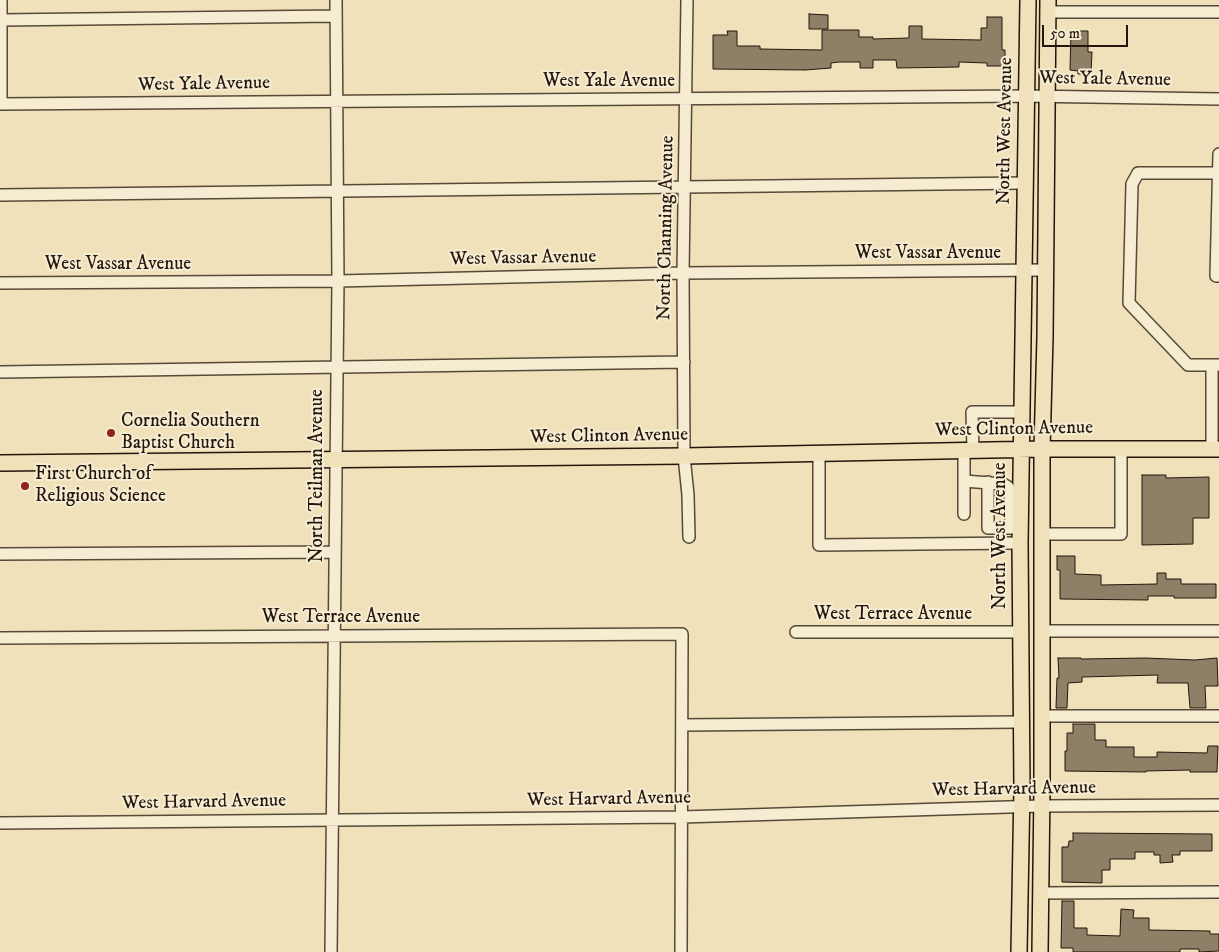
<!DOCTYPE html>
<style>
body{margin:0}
#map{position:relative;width:1219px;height:952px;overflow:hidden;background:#f0e1ba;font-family:"IM FELL DW Pica",serif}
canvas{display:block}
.scale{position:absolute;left:1042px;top:25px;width:86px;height:22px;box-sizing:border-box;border:2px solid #24160d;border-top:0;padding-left:6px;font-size:15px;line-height:18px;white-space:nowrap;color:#24160d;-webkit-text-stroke:4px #f5ecd2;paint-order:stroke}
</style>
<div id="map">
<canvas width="1219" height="952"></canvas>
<div class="scale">50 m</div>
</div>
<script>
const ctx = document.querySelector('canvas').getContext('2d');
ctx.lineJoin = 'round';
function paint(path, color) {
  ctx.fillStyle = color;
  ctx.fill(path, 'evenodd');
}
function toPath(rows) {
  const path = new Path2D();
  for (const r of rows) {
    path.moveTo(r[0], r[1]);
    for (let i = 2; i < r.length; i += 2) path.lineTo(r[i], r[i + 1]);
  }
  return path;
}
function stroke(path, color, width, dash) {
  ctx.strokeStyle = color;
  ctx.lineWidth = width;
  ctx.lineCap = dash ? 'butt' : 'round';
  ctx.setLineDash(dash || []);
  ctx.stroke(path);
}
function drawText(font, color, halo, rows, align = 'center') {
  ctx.font = font + ' "IM FELL DW Pica",serif';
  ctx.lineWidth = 4;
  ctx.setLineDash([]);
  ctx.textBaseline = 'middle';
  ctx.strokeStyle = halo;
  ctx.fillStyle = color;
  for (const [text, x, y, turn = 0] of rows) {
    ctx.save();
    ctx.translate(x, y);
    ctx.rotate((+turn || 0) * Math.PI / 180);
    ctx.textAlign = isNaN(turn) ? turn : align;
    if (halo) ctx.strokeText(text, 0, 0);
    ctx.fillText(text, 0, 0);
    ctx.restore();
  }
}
const building = toPath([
 [809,14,828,15,828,29,809,29,809,14],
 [987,17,1002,17,1002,50,1005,50,1005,66,987,66,987,63,959,62,959,67,897,68,896,60,873,60,873,68,860,68,860,62,839,62,831,63,831,68,805,70,713,69,713,35,728,35,727,31,737,31,737,46,760,46,760,49,822,50,822,30,859,30,859,37,873,37,873,39,909,38,909,26,922,26,922,39,981,40,981,28,987,28,987,17],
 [1071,31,1088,31,1088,52,1092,52,1091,74,1078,74,1078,71,1070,70,1071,31],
 [1142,475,1166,475,1166,478,1209,477,1209,518,1193,518,1193,544,1142,545,1142,475],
 [1057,556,1075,556,1075,574,1101,575,1101,585,1157,584,1157,573,1166,573,1166,579,1181,579,1181,584,1216,584,1216,598,1174,598,1174,596,1148,596,1148,600,1060,599,1060,570,1057,570,1057,556],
 [1058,658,1081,658,1081,659,1145,658,1195,660,1217,658,1218,686,1205,686,1206,708,1190,708,1188,683,1157,683,1158,675,1082,677,1082,682,1068,683,1067,708,1056,708,1057,678,1059,678,1058,658],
 [1073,724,1095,724,1095,740,1106,740,1106,747,1134,747,1134,757,1157,757,1157,752,1207,753,1208,746,1218,746,1217,772,1190,772,1190,770,1146,771,1146,772,1065,771,1065,751,1067,751,1067,733,1073,733,1073,724],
 [1073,833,1212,834,1212,851,1180,851,1180,855,1172,855,1173,862,1160,863,1160,855,1154,855,1154,852,1135,852,1135,859,1110,859,1110,870,1102,870,1102,883,1062,882,1062,847,1068,847,1069,841,1073,841,1073,833],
 [1062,901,1074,901,1074,928,1087,928,1087,935,1120,936,1121,909,1134,910,1133,918,1149,918,1149,930,1210,931,1210,934,1219,934,1219,951,1199,952,1199,949,1180,949,1180,952,1073,952,1073,948,1061,948,1062,901]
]);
paint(building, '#8e8067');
stroke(building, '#24160d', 1);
const minor = toPath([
 [1,0,1,20],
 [687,0,683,273,684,456,688,495,689,537],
 [1048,12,1219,12],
 [0,104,1026,96,1219,99],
 [1,104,1,20,336,16],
 [1219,154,1216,276,1219,276],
 [1219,173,1138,173,1132,184,1129,303,1188,365,1219,365],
 [0,195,1025,183],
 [0,283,338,281,683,273,1046,270],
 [1212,365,1212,449],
 [0,372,684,362],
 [964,450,964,514],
 [973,450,972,412,1022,412],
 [819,453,819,545,1020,543],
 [964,481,1003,484,1008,487,1010,491,1011,528],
 [988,482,988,528,1018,528],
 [1042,534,1121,534,1121,449],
 [0,554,335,552],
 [1042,631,1219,631],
 [796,632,1020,632],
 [0,638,682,634,681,952],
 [1042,716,1219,716],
 [682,725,1020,722],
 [0,823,682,817,1041,806,1219,805],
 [1040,893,1219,892],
 [331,952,338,281,336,0]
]);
const major = toPath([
 [0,463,684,456,1042,449,1219,449],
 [1019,952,1022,787,1020,543,1028,0],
 [1040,952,1042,787,1042,449,1045,337,1048,0]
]);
stroke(minor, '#574938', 14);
stroke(major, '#24160d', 18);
stroke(minor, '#f5ecd2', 11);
stroke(major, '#f0e1ba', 15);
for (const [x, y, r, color] of [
 [111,433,5,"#8f2418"],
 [25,486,5,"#8f2418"]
]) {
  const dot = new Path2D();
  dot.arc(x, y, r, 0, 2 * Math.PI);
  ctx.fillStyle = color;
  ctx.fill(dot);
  stroke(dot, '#f5ecd2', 2);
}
drawText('19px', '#24160d', '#f5ecd2', [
 ["West Yale Avenue",1105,80,1],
 ["West Yale Avenue",609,82],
 ["West Yale Avenue",204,85,-1],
 ["North West Avenue",1006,131,-89],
 ["North Channing Avenue",667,228,-89],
 ["West Vassar Avenue",928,254],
 ["West Vassar Avenue",523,259,-1],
 ["West Vassar Avenue",118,265],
 ["West Clinton Avenue",1014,430,-1],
 ["West Clinton Avenue",609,437,-1],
 ["North Teilman Avenue",318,476,-90],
 ["North West Avenue",1001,536,-90],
 ["West Terrace Avenue",893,615],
 ["West Terrace Avenue",341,618],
 ["West Harvard Avenue",1014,790,-1],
 ["West Harvard Avenue",609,800,-1],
 ["West Harvard Avenue",204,803,-1]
]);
drawText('19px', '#24160d', '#f5ecd2', [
 ["Cornelia Southern",121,422],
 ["Baptist Church",121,444],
 ["First Church of",35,475],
 ["Religious Science",35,497]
], 'left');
</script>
